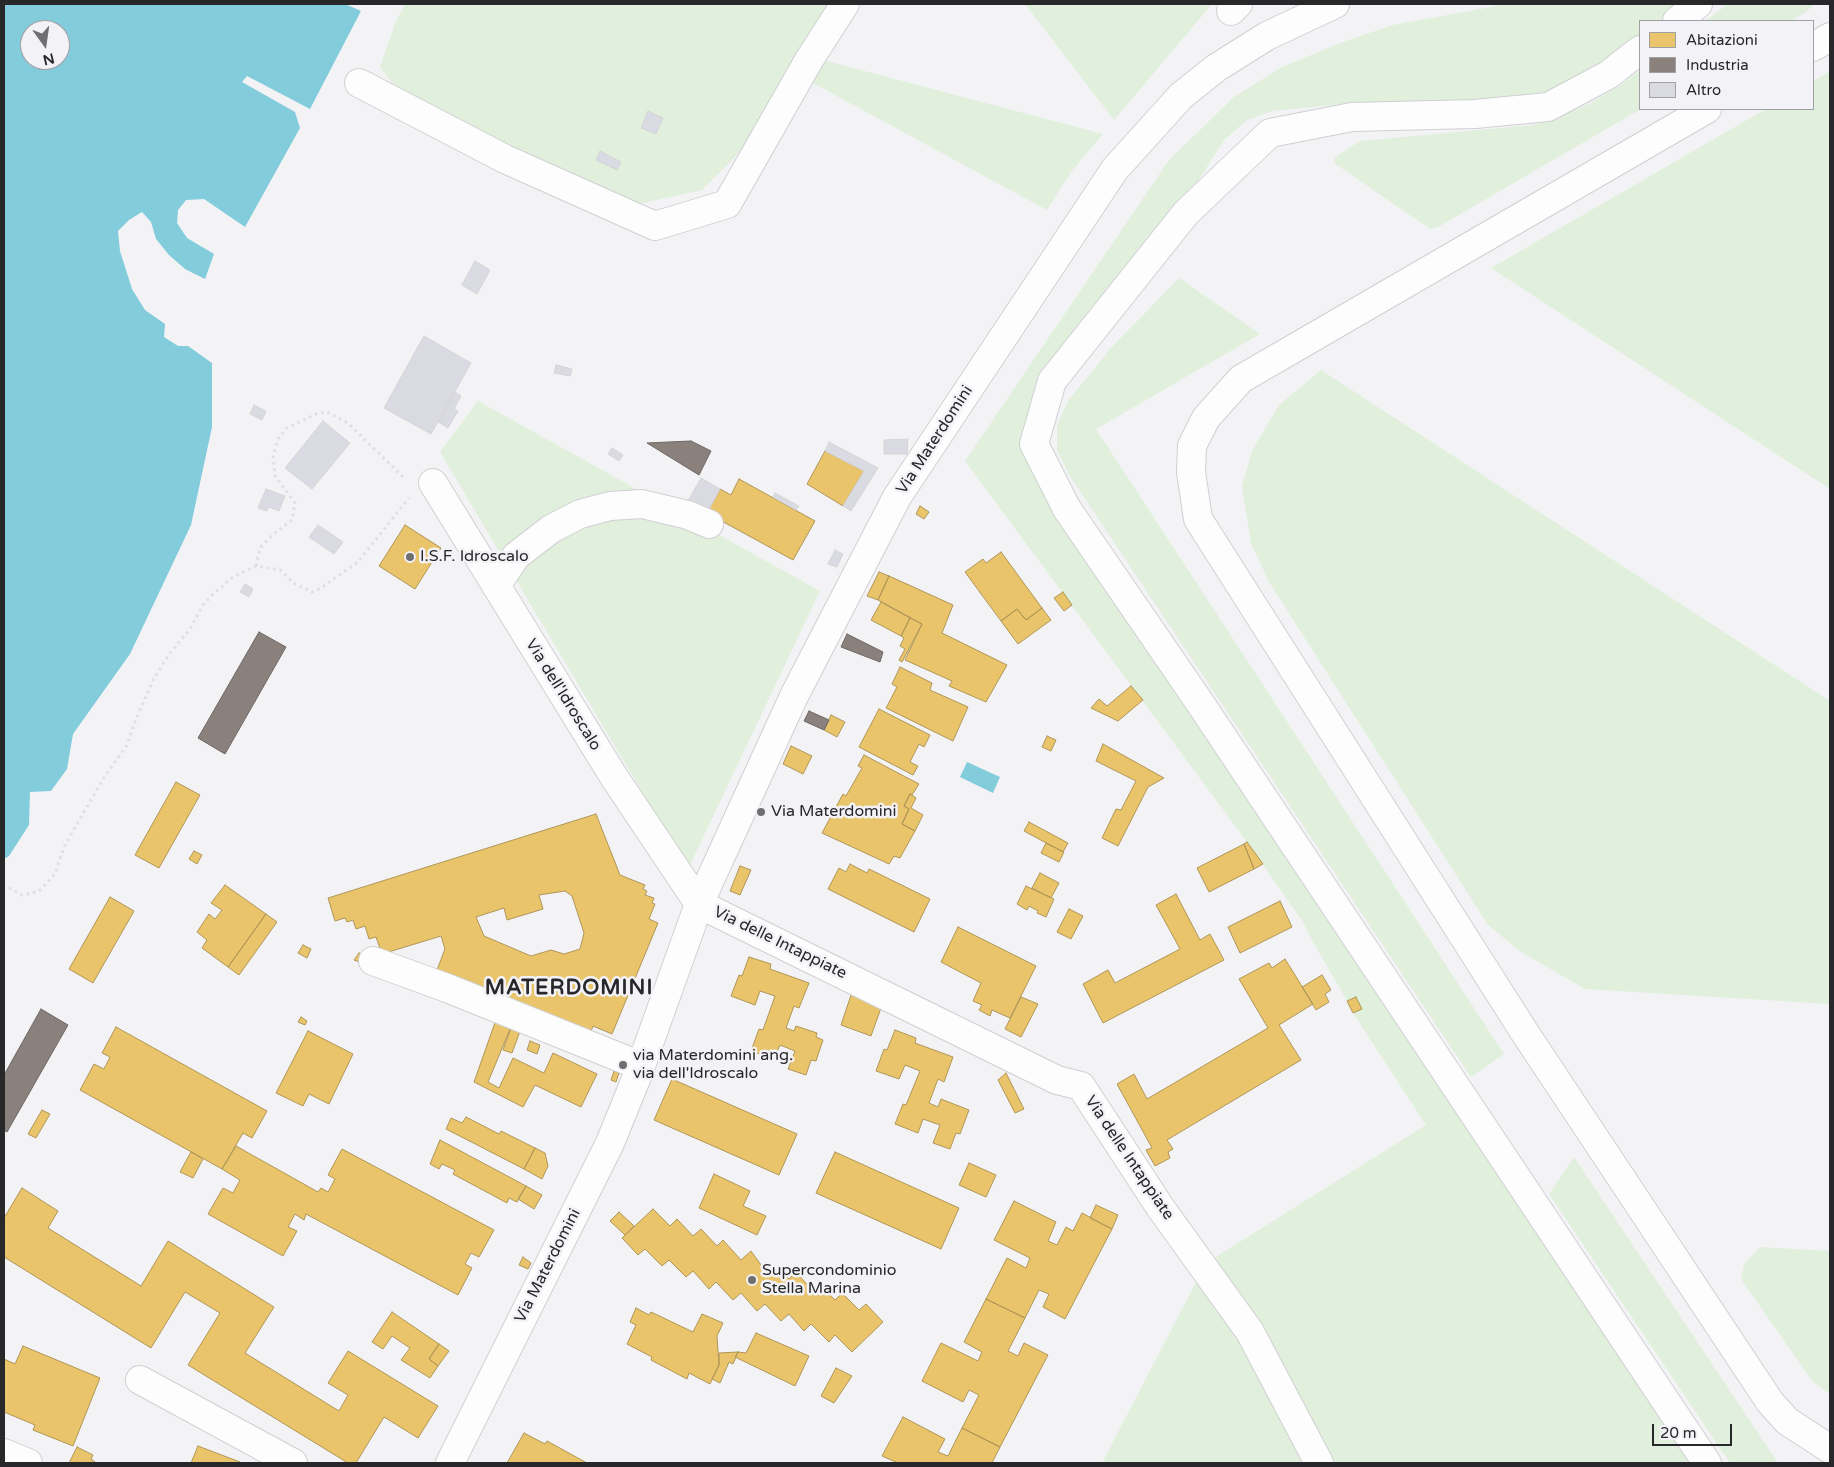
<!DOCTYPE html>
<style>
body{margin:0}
#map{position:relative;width:1834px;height:1467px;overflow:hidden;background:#f3f3f6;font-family:"Varela Round",sans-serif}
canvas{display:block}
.frame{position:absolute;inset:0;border:5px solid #28282a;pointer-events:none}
.legend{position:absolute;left:1639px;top:20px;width:175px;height:90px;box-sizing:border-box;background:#f2f2f7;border:1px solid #a1a1a5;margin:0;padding:6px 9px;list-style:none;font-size:15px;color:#28282a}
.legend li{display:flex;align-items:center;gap:10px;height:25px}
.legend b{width:25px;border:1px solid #a1a1a5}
.north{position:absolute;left:20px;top:20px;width:50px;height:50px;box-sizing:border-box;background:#f2f2f7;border:1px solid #a1a1a5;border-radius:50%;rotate:166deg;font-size:14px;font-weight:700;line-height:20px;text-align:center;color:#28282a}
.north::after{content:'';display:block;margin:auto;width:18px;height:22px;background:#6f6f71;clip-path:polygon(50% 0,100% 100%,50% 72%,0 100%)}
.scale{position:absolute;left:1652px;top:1424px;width:80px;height:22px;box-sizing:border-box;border:2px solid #28282a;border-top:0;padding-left:6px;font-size:15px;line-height:18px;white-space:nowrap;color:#28282a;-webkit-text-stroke:4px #f2f2f7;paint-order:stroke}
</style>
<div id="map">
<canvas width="1834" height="1467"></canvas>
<div class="frame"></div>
<ul class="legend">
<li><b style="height:14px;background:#e9c46a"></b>Abitazioni</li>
<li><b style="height:14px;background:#8a817c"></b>Industria</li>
<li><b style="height:14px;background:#dadae2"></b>Altro</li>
</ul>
<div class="north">N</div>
<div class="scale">20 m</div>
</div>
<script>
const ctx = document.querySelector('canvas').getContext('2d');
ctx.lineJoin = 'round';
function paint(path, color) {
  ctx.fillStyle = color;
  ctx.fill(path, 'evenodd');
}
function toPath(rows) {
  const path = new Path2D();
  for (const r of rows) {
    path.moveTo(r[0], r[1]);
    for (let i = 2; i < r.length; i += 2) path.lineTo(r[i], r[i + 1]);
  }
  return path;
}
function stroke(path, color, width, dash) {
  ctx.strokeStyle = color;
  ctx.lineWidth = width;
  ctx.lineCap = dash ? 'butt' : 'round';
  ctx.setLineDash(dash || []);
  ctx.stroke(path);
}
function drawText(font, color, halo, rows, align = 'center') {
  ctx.font = font + ' "Varela Round",sans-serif';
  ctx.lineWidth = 5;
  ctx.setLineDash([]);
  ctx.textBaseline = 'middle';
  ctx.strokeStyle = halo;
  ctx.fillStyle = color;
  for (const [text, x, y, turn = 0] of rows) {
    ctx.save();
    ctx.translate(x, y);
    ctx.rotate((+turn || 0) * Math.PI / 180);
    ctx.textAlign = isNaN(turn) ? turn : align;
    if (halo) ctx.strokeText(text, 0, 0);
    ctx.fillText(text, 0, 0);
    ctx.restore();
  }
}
paint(toPath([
 [405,4,835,4,741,151,702,190,629,206,399,92,380,67,396,21],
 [1025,4,1212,4,1114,120],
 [1507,4,1683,4,1660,21,1640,21,1640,36,1596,69,1568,85,1540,95,1515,99,1342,104,1272,111,1247,120,1224,140,1186,200,1078,343,1025,456,1034,476,1696,1463,1102,1463,1206,1263,1426,1125,1353,1013,1356,997,1347,1001,1312,940,1303,922,1247,842,965,461,1169,160,1234,97,1282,67,1340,43,1393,25],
 [1728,4,1814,4,1806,12,1790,21,1705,21],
 [823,60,1103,134,1071,172,1047,210,809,81],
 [1640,70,1641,109,1438,227,1430,229,1334,163,1335,157,1360,141,1533,125,1587,105,1621,85],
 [1830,71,1830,489,1491,268,1766,109,1813,109,1813,81],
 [1179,278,1260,334,1096,429,1504,1054,1471,1077,1071,478,1057,450,1057,425,1068,401,1111,348],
 [1321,370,1830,701,1830,1004,1585,989,1521,952,1488,925,1269,582,1251,543,1242,486,1252,451,1279,405],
 [478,401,820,591,688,869,440,452],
 [1574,1157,1778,1463,1730,1463,1549,1194],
 [1760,1247,1830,1251,1830,1394,1813,1382,1741,1279,1744,1264]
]), '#e0f0dc');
paint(toPath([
 [4,4,345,4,361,11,310,109,247,76,242,82,295,112,300,128,245,227,204,199,186,200,178,210,177,223,187,238,214,254,205,279,185,269,169,255,156,239,151,222,142,212,129,220,118,231,120,251,132,289,145,310,165,324,164,337,178,346,188,346,212,363,212,427,191,525,130,654,73,734,67,769,51,791,30,792,29,825,9,856,4,859],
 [30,30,60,30,60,60,30,60],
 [967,762,1000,777,993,793,960,777]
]), '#82ccdc');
const homes = toPath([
 [825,451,864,471,843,506,807,484,825,451],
 [739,479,815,521,793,560,707,513,720,489,731,495,739,479],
 [920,506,929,512,924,519,916,514,920,506],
 [405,525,441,548,415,589,379,566,405,525],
 [1001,552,1042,608,1026,620,1017,609,1001,621,965,572,983,559,986,563,1001,552],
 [879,572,889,576,878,600,867,596,879,572],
 [889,576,953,605,942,633,1007,665,986,702,949,686,952,681,905,660,922,624,878,600,889,576],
 [1063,592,1072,605,1064,611,1054,598,1063,592],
 [881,602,910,618,901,636,871,620,881,602],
 [1042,608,1051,620,1018,644,1001,621,1017,609,1026,620,1042,608],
 [910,618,922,624,902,662,899,660,905,649,900,646,904,638,901,636,910,618],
 [900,667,932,683,930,690,968,707,953,741,886,708,897,687,892,684,900,667],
 [1131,686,1143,700,1118,721,1091,708,1099,699,1107,706,1131,686],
 [879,709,930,735,924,747,919,744,910,762,918,766,913,775,859,747,879,709],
 [831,715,845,722,837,737,824,730,831,715],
 [1047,736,1056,740,1051,751,1042,747,1047,736],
 [1103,744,1164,778,1148,787,1118,846,1102,838,1116,809,1121,810,1136,781,1096,761,1103,744],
 [791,746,812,756,803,774,783,764,791,746],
 [864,755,919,784,912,795,910,794,904,806,909,809,902,824,915,831,900,858,894,856,889,864,822,833,843,794,846,796,862,768,858,766,864,755],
 [176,782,200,795,159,868,135,855,176,782],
 [910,794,916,798,911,808,923,815,915,831,902,824,909,809,904,806,910,794],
 [596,814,620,875,645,885,643,889,647,891,645,895,654,898,652,903,655,904,649,919,658,923,612,1034,593,1026,590,1034,437,970,445,949,441,936,382,954,376,937,369,939,365,926,356,929,353,920,347,922,345,918,335,921,328,898,596,814],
 [565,891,572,896,584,933,580,949,564,954,551,950,531,956,484,936,476,917,504,908,507,920,543,909,539,895,565,891],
 [1029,822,1068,843,1063,852,1024,831,1029,822],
 [1247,842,1263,864,1254,869,1244,844,1247,842],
 [1046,843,1064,852,1059,862,1041,853,1046,843],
 [1244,844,1254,869,1209,892,1197,868,1244,844],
 [194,851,202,855,197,864,189,859,194,851],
 [850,864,867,873,869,869,930,899,914,932,828,889,839,868,846,872,850,864],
 [740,866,751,870,740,895,730,891,740,866],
 [1040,873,1059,883,1051,898,1032,888,1040,873],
 [225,885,266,914,228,967,202,948,207,940,197,932,209,914,215,919,222,910,211,903,225,885],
 [1026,886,1054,899,1046,917,1037,913,1038,911,1029,906,1027,910,1017,904,1026,886],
 [1176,894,1200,940,1210,934,1224,960,1103,1023,1083,984,1108,970,1115,983,1180,949,1156,905,1176,894],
 [110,897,134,911,93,983,69,969,110,897],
 [1280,901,1292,927,1240,953,1228,927,1280,901],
 [1069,909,1083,916,1071,939,1057,932,1069,909],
 [266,914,277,922,239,975,228,967,266,914],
 [958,927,1036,966,1010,1018,992,1010,990,1016,979,1010,982,1005,973,1001,981,983,941,962,958,927],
 [303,945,311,949,307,958,298,953,303,945],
 [359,953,371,959,368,965,354,960,359,953],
 [749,957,771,964,770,969,809,983,799,1008,794,1006,786,1028,794,1031,796,1026,817,1033,816,1037,823,1040,816,1061,811,1060,806,1075,788,1069,795,1051,780,1045,774,1059,751,1051,759,1029,763,1030,775,996,760,991,755,1005,731,996,739,975,742,976,749,957],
 [1285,959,1313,1004,1279,1025,1301,1060,1167,1140,1173,1149,1168,1152,1170,1158,1155,1166,1146,1150,1152,1148,1117,1084,1134,1074,1147,1099,1268,1028,1239,979,1269,963,1272,968,1285,959],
 [1322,975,1331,990,1325,994,1329,1002,1316,1010,1302,987,1322,975],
 [852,992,881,1008,871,1036,841,1025,852,992],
 [1021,997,1038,1004,1021,1037,1005,1029,1021,997],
 [1356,997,1362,1009,1353,1013,1347,1001,1356,997],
 [498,1014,513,1022,488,1082,499,1088,513,1058,544,1073,553,1053,597,1074,581,1107,535,1085,523,1107,474,1082,498,1014],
 [301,1017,307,1021,305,1025,298,1022,301,1017],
 [513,1022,522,1026,512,1053,503,1050,513,1022],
 [116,1027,267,1111,252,1138,243,1133,222,1169,80,1090,94,1064,104,1069,110,1057,102,1053,116,1027],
 [895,1030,916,1038,915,1043,953,1057,944,1082,938,1079,929,1103,938,1107,941,1099,969,1110,960,1134,956,1133,950,1149,933,1143,940,1125,923,1119,918,1133,895,1124,903,1104,906,1105,920,1071,905,1065,899,1079,876,1071,884,1049,887,1050,895,1030],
 [308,1031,353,1054,329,1104,309,1094,303,1106,276,1093,308,1031],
 [530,1041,540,1045,537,1054,527,1050,530,1041],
 [614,1071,619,1073,616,1082,611,1080,614,1071],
 [1006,1073,1024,1109,1015,1113,998,1080,1006,1073],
 [672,1079,797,1134,779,1175,654,1120,672,1079],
 [42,1110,50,1114,36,1138,28,1134,42,1110],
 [466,1117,499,1134,501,1131,535,1148,524,1169,446,1129,451,1118,462,1123,466,1117],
 [440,1140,526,1186,517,1202,509,1198,507,1203,453,1174,455,1170,442,1164,439,1169,430,1164,440,1140],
 [236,1146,318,1192,321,1188,328,1192,335,1179,328,1175,342,1149,494,1230,479,1257,471,1253,465,1264,472,1268,458,1295,306,1214,304,1220,295,1214,288,1227,297,1231,283,1256,208,1214,223,1188,233,1193,240,1180,222,1169,236,1146],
 [535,1148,545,1153,548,1166,542,1179,524,1169,535,1148],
 [191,1152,203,1159,193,1178,180,1172,191,1152],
 [835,1152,959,1208,941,1249,816,1193,835,1152],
 [969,1163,996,1175,986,1197,959,1185,969,1163],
 [714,1174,750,1191,743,1206,766,1216,757,1235,699,1208,714,1174],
 [526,1186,542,1195,534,1209,518,1199,526,1186],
 [22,1188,58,1211,48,1228,141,1286,168,1241,274,1307,245,1353,339,1411,348,1395,328,1383,348,1351,438,1406,418,1438,384,1417,356,1463,348,1463,188,1365,220,1313,185,1292,151,1348,4,1257,4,1218,22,1188],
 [1014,1201,1056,1222,1048,1241,1057,1245,1066,1227,1073,1231,1082,1213,1112,1229,1065,1319,1043,1307,1049,1294,1039,1290,1025,1318,986,1299,1007,1258,1026,1268,1030,1258,994,1240,1014,1201],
 [1096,1205,1118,1215,1112,1229,1090,1218,1096,1205],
 [653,1209,670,1226,677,1219,693,1236,701,1229,717,1246,723,1240,741,1260,751,1251,764,1269,768,1266,773,1271,777,1267,789,1279,796,1272,812,1290,819,1283,835,1300,842,1293,859,1310,866,1304,883,1322,852,1352,835,1335,829,1342,811,1324,804,1331,789,1314,781,1321,765,1304,757,1311,741,1293,733,1300,716,1282,709,1289,693,1271,686,1277,669,1260,662,1266,645,1249,638,1255,622,1238,653,1209],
 [619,1212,634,1226,625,1235,610,1221,619,1212],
 [523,1257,531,1263,528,1269,519,1265,523,1257],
 [986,1299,1025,1318,1008,1351,1018,1356,1024,1343,1048,1355,1000,1447,962,1428,979,1395,969,1390,963,1402,922,1381,941,1343,978,1361,982,1352,964,1342,986,1299],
 [636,1308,649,1315,651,1312,693,1332,702,1314,723,1323,717,1336,719,1365,710,1384,689,1373,687,1379,651,1360,652,1357,627,1344,636,1325,630,1322,636,1308],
 [392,1312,439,1344,429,1359,438,1366,430,1378,401,1360,410,1348,392,1336,383,1349,372,1342,392,1312],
 [756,1333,809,1356,795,1386,735,1357,738,1352,746,1353,756,1333],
 [439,1344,449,1351,438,1366,429,1359,439,1344],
 [23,1346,100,1378,73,1446,33,1430,35,1425,4,1412,4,1359,15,1364,23,1346],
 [738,1352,733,1364,729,1362,720,1383,712,1379,719,1365,719,1353,738,1352],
 [836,1368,852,1376,834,1403,821,1396,836,1368],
 [903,1417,945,1439,938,1452,948,1456,962,1428,1000,1447,992,1463,898,1463,882,1456,903,1417],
 [524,1433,545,1444,547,1441,587,1463,507,1463,524,1433],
 [198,1446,240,1462,239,1463,191,1463,198,1446],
 [77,1447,93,1455,91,1459,95,1462,95,1463,69,1463,77,1447]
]);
paint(homes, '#e9c46a');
stroke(homes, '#af9557', 1);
const industry = toPath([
 [691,441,711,451,699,475,647,443,691,441],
 [259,632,286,647,225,754,198,738,259,632],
 [847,634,883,652,880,662,841,647,847,634],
 [809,711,829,720,824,730,804,721,809,711],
 [41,1009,68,1025,7,1132,4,1130,4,1075,41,1009]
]);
paint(industry, '#8a817c');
stroke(industry, '#6d6663', 1);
const building = toPath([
 [648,111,663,118,656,134,641,128,648,111],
 [600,151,621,162,617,170,596,160,600,151],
 [475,261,490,270,477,294,462,285,475,261],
 [424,336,471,363,431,434,384,408,424,336],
 [556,365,572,369,570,376,554,373,556,365],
 [455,392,461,396,454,409,458,411,448,428,438,422,455,392],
 [254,405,266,411,262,420,250,414,254,405],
 [323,421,350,443,312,489,285,468,323,421],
 [908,439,907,454,884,454,884,440,908,439],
 [829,442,878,468,851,511,843,506,864,471,825,451,829,442],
 [612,448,623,455,619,461,608,454,612,448],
 [701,478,720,489,705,517,685,506,701,478],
 [266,489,285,496,279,511,269,507,267,511,258,508,266,489],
 [775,493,799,506,796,510,773,497,775,493],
 [318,525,343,542,334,554,309,537,318,525],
 [835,550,843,554,837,567,828,564,835,550],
 [245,584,253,589,249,597,240,592,245,584]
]);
paint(building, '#dadae2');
stroke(building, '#d5d5d7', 1);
const minor = toPath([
 [1231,11,1238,4],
 [1677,21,1698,4],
 [1813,47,1830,37],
 [1640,50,1608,75,1548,107,1475,114,1352,117,1270,133,1186,213,1052,381,1034,444,1067,509,1198,700,1707,1463],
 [359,83,505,159,655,226,727,204,809,60,845,4],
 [1707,109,1241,379,1206,418,1192,446,1191,472,1198,519,1525,1033,1770,1402,1787,1421,1830,1449],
 [433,483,614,777,699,904,1057,1080,1081,1086,1160,1207,1250,1332,1319,1463],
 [496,586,516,556,551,529,580,514,610,506,642,504,688,515,709,524],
 [373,961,447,988,641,1066],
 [140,1380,293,1463],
 [4,1453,28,1463],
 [450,1463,610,1143,638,1074,699,904,794,696,897,497,1115,169,1181,96,1216,68,1267,36,1335,4]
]);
stroke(minor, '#d0d0d2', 30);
stroke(toPath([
 [256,566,260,548,271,536,292,520,295,503,275,476,273,456,278,439,287,428,316,414,327,412,349,424,402,476,407,478],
 [9,888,22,895,39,891,55,874,64,847,103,779,127,745,134,724,154,678,170,653,190,629,203,605,213,594,233,577,256,566,280,570,295,584,312,592,319,589,358,562,409,498]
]), '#dfdfe1', 3, [2.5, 4]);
stroke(minor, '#fdfdfe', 28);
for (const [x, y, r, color] of [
 [410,557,5,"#6f6f71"],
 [761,812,5,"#6f6f71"],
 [623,1065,5,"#6f6f71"],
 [752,1280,5,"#6f6f71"]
]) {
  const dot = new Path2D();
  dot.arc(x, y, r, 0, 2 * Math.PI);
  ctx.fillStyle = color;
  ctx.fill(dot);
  stroke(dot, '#f2f2f7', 2);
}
drawText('16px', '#28282a', '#f2f2f7', [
 ["Via Materdomini",935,440,-57],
 ["Via dell'Idroscalo",563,695,58],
 ["Via delle Intappiate",780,943,26],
 ["Via delle Intappiate",1129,1158,56],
 ["Via Materdomini",548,1266,-63]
]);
drawText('16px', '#28282a', '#f2f2f7', [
 ["I.S.F. Idroscalo",420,557],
 ["Via Materdomini",771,812],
 ["via Materdomini ang.",633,1056],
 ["via dell'Idroscalo",633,1074],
 ["Supercondominio",762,1271],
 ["Stella Marina",762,1289]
], 'left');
ctx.letterSpacing = '1px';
drawText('bold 21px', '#28282c', '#f2f2f7', [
 ["MATERDOMINI",569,988]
]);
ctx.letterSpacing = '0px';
</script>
